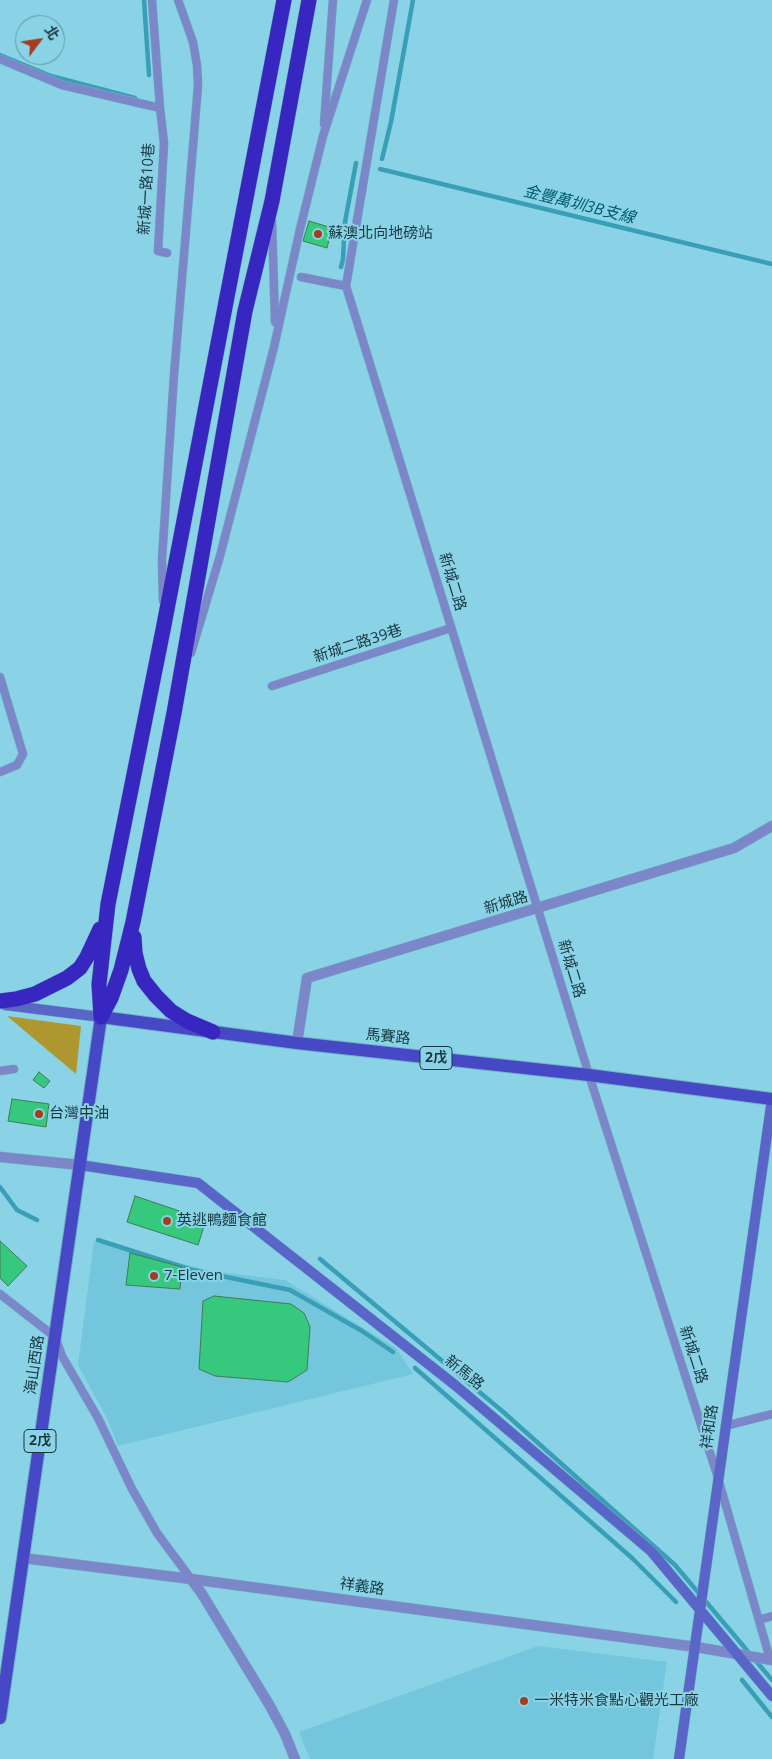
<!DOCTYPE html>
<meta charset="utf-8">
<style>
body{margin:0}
#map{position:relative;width:772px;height:1759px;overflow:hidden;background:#8ad3e6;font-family:"Open Sans","Noto Sans TC",sans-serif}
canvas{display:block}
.north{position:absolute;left:15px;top:15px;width:50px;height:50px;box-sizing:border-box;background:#8ad3e6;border:1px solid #5c95a3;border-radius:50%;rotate:59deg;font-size:14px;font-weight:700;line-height:20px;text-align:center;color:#18373f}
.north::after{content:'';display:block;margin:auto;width:18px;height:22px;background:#a43c20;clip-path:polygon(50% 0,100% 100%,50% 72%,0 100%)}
</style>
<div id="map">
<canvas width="772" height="1759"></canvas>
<div class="north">北</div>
</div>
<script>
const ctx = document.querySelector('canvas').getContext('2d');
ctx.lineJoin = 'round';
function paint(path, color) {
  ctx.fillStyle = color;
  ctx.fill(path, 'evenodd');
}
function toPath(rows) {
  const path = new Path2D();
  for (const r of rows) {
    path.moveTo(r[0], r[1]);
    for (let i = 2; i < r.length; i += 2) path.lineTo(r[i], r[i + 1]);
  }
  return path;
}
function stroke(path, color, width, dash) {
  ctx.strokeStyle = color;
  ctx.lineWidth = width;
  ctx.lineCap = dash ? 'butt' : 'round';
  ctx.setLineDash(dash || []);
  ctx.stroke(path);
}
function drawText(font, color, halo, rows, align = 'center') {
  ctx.font = font + ' "Open Sans","Noto Sans TC",sans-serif';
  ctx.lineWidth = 4;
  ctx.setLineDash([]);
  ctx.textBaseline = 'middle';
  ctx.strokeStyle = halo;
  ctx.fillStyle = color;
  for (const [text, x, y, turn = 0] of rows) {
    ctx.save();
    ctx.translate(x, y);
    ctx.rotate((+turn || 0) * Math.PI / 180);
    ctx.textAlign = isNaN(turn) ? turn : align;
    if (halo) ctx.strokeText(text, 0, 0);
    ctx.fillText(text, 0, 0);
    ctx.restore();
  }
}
paint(toPath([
 [94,1241,211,1271,285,1280,396,1348,413,1374,118,1446,108,1420,78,1365],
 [538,1646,667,1662,653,1759,310,1759,299,1732]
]), '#73c6db');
paint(toPath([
 [7,1016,81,1026,76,1074]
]), '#af972f');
stroke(toPath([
 [144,0,149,75],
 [0,55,51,76,135,98],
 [382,159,391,122,413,0],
 [380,169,772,264],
 [341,267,343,259,345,222,356,163],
 [0,1187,17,1210,37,1220],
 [98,1240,192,1270,290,1290,362,1331,393,1352],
 [320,1259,501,1410,675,1565,772,1680],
 [415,1368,632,1558,676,1602],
 [742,1680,772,1717]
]), '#389fb6', 4.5);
const building = toPath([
 [309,221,332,228,327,248,303,241,309,221],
 [39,1072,50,1081,44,1088,33,1080,39,1072],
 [12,1099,49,1104,46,1127,8,1121,12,1099],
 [135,1196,206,1220,198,1245,127,1222,135,1196],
 [0,1241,27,1266,8,1286,0,1278,0,1241],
 [130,1253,182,1267,180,1289,126,1285,130,1253],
 [214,1296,291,1304,304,1313,310,1327,307,1370,288,1382,215,1376,199,1369,203,1301,214,1296]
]);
paint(building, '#36c97e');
stroke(building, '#437958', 1);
const lane = toPath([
 [152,0,160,108],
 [0,59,62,85,160,108,164,143,158,251,167,253],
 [324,124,333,0],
 [272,221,275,322],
 [301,277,346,286,394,0],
 [346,286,589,1075,718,1478,770,1659],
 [163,601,162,559,174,375,198,86,197,65,193,42,178,0],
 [191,653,220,556,274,347,300,229,323,136,367,0],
 [0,677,23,754,17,765,0,772],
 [272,686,451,628],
 [0,1071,14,1069],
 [0,1294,55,1337,62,1356,98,1418,132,1489,157,1533,191,1579],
 [725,1426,772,1414],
 [759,1620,772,1616]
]);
const street = toPath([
 [297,1043,307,978,734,848,772,826],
 [0,1157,80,1165],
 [23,1558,191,1579,696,1647,772,1660],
 [191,1579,202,1594,270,1706,285,1734,295,1759]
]);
const secondary = toPath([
 [5,1005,101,1017],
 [80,1165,198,1183,455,1385,651,1551,772,1696],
 [679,1759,772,1099]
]);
const primary = toPath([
 [0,1718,101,1017,297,1043,589,1075,772,1099]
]);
const highway = toPath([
 [134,937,135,953,139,969,144,981,156,996,171,1011,187,1021,213,1032],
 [0,1001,16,999,35,994,67,978,80,968,87,957,100,929],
 [101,1017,111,998,121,970,133,922,174,713,245,311,272,201,309,0],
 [101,1017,99,984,108,904,163,630,284,0]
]);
stroke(lane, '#71b1c1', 9);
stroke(street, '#71b1c1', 11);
stroke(secondary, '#71b1c1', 11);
stroke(primary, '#71b1c1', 14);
stroke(highway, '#71b1c1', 16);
stroke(lane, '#7c87ca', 8);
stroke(street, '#7c87ca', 10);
stroke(secondary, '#5a65c8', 10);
stroke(primary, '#4648c5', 12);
stroke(highway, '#3826c1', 15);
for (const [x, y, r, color] of [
 [318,234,5,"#a43c20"],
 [39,1114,5,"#a43c20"],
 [167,1221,5,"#a43c20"],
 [154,1276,5,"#a43c20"],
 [524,1701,5,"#a43c20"]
]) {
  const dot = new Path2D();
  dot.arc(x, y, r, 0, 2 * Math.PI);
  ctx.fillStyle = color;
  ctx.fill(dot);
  stroke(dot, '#8ad3e6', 2);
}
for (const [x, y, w] of [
 [436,1058,32],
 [40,1441,32]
]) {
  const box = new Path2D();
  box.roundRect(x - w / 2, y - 11.5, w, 23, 4);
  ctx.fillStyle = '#8ad3e6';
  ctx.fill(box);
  stroke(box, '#18373f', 1);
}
drawText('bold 14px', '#18373f', null, [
 ["2戊",436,1058],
 ["2戊",40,1441]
]);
drawText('15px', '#18373f', '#8ad3e6', [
 ["新城一路10巷",147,189,-87],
 ["新城二路",452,582,73],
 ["新城二路39巷",358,644,-18],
 ["新城路",506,903,-17],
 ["新城二路",571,969,73],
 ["馬賽路",388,1037,6],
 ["新城二路",693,1355,72],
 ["海山西路",35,1365,-82],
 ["新馬路",464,1373,39],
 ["祥和路",710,1427,-82],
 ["祥義路",362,1587,8]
]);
drawText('15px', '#18373f', '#8ad3e6', [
 ["蘇澳北向地磅站",328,234],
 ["台灣中油",49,1114],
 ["英逃鴨麵食館",177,1221],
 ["7-Eleven",164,1276],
 ["一米特米食點心觀光工廠",534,1701]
], 'left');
drawText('italic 16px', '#005c6c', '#8ad3e6', [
 ["金豐萬圳3B支線",579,205,14]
]);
</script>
